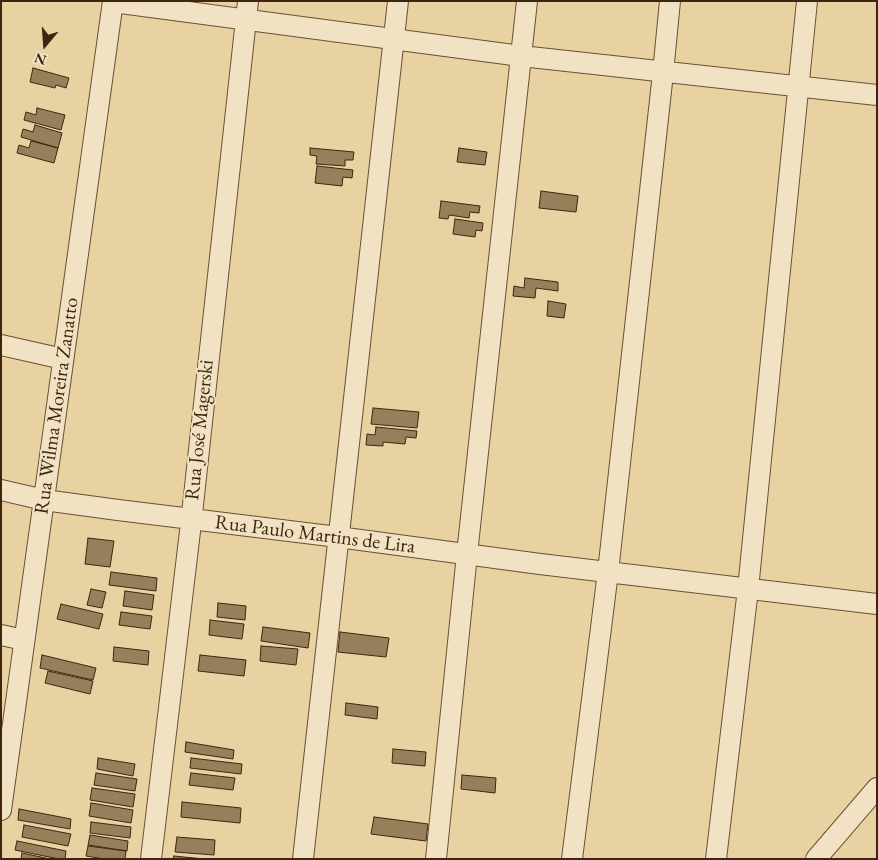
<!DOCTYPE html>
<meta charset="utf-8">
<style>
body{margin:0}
#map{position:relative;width:878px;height:860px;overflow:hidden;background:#e8d2a2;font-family:"EB Garamond",serif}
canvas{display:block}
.frame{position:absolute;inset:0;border:2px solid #3f2510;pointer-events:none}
.north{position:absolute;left:20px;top:20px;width:50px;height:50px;-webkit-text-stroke:4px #f0e2c3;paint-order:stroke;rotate:198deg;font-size:14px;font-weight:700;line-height:20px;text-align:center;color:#3f2510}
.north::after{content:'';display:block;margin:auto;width:18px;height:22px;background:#3f2510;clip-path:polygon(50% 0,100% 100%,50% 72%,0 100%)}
</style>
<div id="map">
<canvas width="878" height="860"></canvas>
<div class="frame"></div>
<div class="north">N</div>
</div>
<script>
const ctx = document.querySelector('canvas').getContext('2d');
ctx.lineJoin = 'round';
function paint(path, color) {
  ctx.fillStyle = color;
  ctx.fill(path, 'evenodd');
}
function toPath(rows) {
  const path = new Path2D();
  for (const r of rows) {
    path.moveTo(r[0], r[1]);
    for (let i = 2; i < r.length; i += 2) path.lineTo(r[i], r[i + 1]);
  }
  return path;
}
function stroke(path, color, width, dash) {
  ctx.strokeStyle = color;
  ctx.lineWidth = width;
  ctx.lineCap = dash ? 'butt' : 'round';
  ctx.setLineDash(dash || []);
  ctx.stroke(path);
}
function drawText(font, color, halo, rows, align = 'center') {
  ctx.font = font + ' "EB Garamond",serif';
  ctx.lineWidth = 4;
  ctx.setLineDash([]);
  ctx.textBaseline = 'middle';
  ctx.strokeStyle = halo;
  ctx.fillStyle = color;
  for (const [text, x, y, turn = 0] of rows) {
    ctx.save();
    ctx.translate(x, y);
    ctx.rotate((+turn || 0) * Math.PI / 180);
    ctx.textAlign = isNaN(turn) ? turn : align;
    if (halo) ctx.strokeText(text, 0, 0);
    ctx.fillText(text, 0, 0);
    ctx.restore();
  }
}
const building = toPath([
 [33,68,69,78,66,88,56,85,55,88,30,82,33,68],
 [37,108,65,115,61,130,24,120,26,112,36,115,37,108],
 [35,125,62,133,58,148,21,137,23,129,33,132,35,125],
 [31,141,58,148,54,163,17,153,19,145,29,148,31,141],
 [310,148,354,152,353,160,345,160,345,166,316,164,317,156,310,155,310,148],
 [459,148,487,152,485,165,457,162,459,148],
 [317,166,353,170,352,178,343,177,342,186,315,183,317,166],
 [541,191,578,196,576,212,539,208,541,191],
 [441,201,480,206,479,213,470,212,469,218,449,215,448,219,439,218,441,201],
 [455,219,483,223,482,231,476,230,475,237,453,234,455,219],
 [525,278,558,282,558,291,536,288,535,298,513,296,514,286,524,288,525,278],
 [548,301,566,304,564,318,547,316,548,301],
 [373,408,419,412,417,428,371,424,373,408],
 [376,427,417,431,416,438,406,437,405,444,383,442,383,446,366,445,367,434,375,435,376,427],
 [88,538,114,541,110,567,85,564,88,538],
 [111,572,157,578,156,591,109,585,111,572],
 [91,589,106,592,102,608,87,605,91,589],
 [125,591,154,595,152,610,123,606,125,591],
 [218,603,246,606,245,620,217,617,218,603],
 [61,604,103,614,99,629,57,619,61,604],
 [121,612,152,616,150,629,119,625,121,612],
 [210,620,244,624,242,639,209,635,210,620],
 [263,627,310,633,308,648,261,641,263,627],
 [340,632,389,638,386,657,338,652,340,632],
 [261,646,298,649,296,665,260,661,261,646],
 [114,647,149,651,148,665,113,661,114,647],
 [42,655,96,668,93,680,40,668,42,655],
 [200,655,246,660,244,676,198,671,200,655],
 [48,671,93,681,90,694,45,683,48,671],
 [346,703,378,707,377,719,345,715,346,703],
 [186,742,234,750,233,759,185,752,186,742],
 [393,749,426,752,425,766,392,763,393,749],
 [98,758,135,764,133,776,97,769,98,758],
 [191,758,242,764,241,774,190,768,191,758],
 [96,773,137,779,135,791,94,785,96,773],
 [191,773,235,778,233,790,189,785,191,773],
 [462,775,496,778,495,793,461,789,462,775],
 [92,788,135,794,133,807,90,800,92,788],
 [182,802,241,808,240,823,181,817,182,802],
 [91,803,133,810,131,823,89,816,91,803],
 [19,809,71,819,70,829,18,820,19,809],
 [374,817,428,824,426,841,371,834,374,817],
 [91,822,131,827,130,838,90,833,91,822],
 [24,825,71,834,68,846,22,837,24,825],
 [90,835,128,841,127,851,88,845,90,835],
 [177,837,215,840,214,855,175,852,177,837],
 [17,841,66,851,65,859,59,859,15,850,17,841],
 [88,846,126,851,125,859,104,859,86,856,88,846],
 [22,853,50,859,21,859,22,853],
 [174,856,204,859,173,859,174,856]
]);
paint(building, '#977f5c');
stroke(building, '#3f2510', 1);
const street = toPath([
 [113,2,521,56,877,95],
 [1,345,63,359],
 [1,490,44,500,118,510,338,537,540,564,877,604],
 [1,635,24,640],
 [1,810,113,1],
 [151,859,191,523,248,1],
 [303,859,398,1],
 [436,859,467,554,527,1],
 [572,859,608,572,663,73,670,1],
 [716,859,748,589,807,1],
 [816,859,877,788]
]);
stroke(street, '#695034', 22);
stroke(street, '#f0e2c3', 20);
drawText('20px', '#3f2510', '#f0e2c3', [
 ["Rua Wilma Moreira Zanatto",57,406,-82],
 ["Rua José Magerski",200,430,-84],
 ["Rua Paulo Martins de Lira",315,535,7]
]);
</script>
